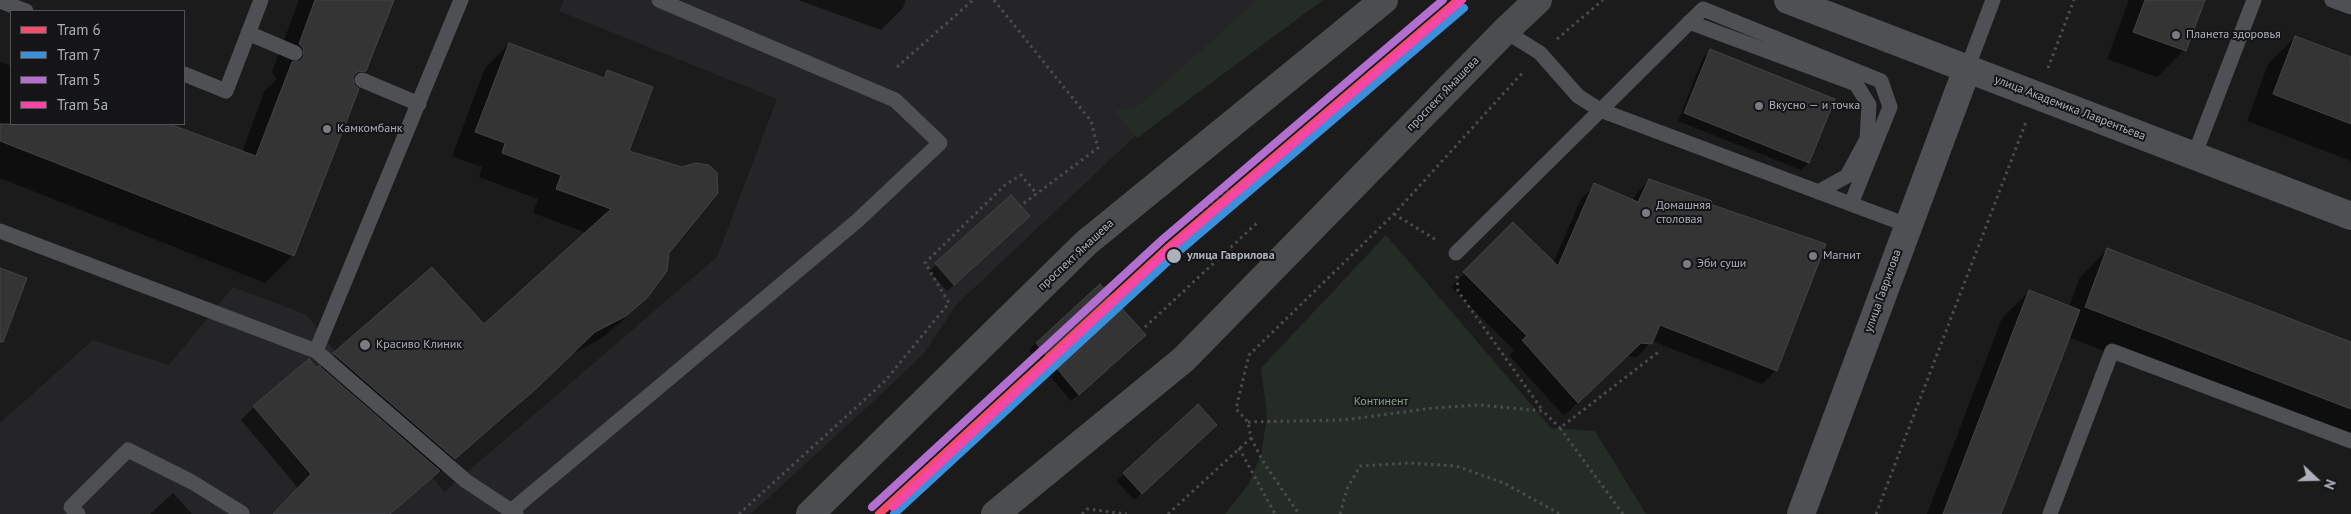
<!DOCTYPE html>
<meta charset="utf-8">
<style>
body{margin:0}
#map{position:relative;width:2351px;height:514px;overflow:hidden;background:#1b1b1b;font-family:"PT Sans",sans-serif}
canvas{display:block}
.legend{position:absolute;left:10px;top:10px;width:175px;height:115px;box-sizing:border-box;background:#151517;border:1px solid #525358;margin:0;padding:6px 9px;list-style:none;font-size:15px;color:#adb1ba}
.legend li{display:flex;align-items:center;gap:10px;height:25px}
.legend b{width:25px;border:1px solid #525358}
.north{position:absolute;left:2291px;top:454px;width:50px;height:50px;-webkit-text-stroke:4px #151517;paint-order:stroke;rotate:111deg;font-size:14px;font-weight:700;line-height:20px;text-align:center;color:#adb1ba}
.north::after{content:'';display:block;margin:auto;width:18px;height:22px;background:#adb1ba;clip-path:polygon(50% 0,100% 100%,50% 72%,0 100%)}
</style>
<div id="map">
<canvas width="2351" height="514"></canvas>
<ul class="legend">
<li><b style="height:6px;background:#f44d6c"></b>Tram 6</li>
<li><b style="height:6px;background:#3a90db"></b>Tram 7</li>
<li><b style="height:6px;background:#b36fd0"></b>Tram 5</li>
<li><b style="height:6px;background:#f346a5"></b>Tram 5а</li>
</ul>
<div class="north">N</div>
</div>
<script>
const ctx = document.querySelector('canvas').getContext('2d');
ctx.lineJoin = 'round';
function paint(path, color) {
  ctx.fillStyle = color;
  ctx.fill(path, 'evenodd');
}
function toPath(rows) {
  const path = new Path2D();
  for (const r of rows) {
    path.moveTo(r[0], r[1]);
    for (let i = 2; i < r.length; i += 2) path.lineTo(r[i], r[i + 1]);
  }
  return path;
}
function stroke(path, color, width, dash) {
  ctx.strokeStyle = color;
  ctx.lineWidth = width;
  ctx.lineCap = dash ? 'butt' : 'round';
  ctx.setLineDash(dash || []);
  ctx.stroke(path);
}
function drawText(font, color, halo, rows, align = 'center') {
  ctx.font = font + ' "PT Sans",sans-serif';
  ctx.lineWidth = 4;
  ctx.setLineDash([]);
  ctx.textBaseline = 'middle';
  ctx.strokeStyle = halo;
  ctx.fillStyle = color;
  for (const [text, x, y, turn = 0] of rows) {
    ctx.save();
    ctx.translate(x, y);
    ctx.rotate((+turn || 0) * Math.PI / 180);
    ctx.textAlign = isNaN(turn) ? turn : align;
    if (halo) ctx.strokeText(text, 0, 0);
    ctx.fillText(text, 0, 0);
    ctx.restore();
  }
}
paint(toPath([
 [564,0,1320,0,1132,139,956,305,924,353,890,386,751,514,0,514,0,423,93,340,169,365,233,287,307,315,444,492,717,257,777,99,559,11]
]), '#252527');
paint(toPath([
 [1257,0,1323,0,1137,138,1114,110,1132,109,1146,100],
 [1386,235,1551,428,1595,431,1646,514,1225,514,1248,485,1261,455,1267,416,1261,368]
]), '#252b25');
paint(toPath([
 [299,0,393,0,365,71,353,83,357,89,292,256,265,283,0,178,0,62,11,66,11,124,166,124,242,152,265,90,277,79,272,72],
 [798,0,906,0,903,8,881,30],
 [2129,0,2204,0,2184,50,2157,77,2107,59],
 [2295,37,2351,58,2351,161,2247,121,2268,64],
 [509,44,601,78,607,72,628,152,668,253,646,297,621,322,600,339,569,356,511,412,390,514,274,514,298,488,241,420,254,407,320,368,432,269,484,326,587,233,533,213,538,199,479,177,482,167,452,156,485,68],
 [1710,51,1833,100,1808,163,1801,170,1678,121,1703,58],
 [1650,180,1709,205,1776,370,1762,384,1652,341,1637,357,1626,356,1564,416,1509,355,1514,350,1451,287,1513,224,1553,263,1581,199,1595,185,1633,201,1636,194],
 [1011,197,1021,223,947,291,929,271],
 [2107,250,2351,343,2351,446,2068,337,2000,514,1927,514,2002,318,2029,292,2069,307,2080,277],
 [1137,342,1071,401,1029,350,1036,343],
 [1209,432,1134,500,1117,481,1124,474],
 [173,493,192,514,150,514]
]), '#0007');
const building = toPath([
 [315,0,394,0,366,71,357,72,353,77,354,85,359,89,294,256,0,141,0,124,169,124,256,156,292,62,300,61,304,56,303,48,299,44,315,0],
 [2145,0,2205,0,2186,51,2133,32,2145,0],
 [2295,36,2351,57,2351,124,2273,94,2295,36],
 [509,43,604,78,607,70,653,87,629,151,682,167,695,163,709,165,717,173,718,193,669,253,667,271,647,298,626,316,595,332,537,388,455,459,333,353,432,267,484,324,611,209,556,189,561,175,502,153,505,143,475,132,509,43],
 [1710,49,1835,99,1809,163,1684,113,1710,49],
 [1649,179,1712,201,1710,204,1826,244,1777,371,1660,325,1652,344,1641,343,1578,403,1522,340,1527,336,1463,272,1513,222,1558,266,1594,183,1638,202,1649,179],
 [1011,195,1030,216,954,285,935,263,1011,195],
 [2107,248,2351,342,2351,409,2085,307,2107,248],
 [0,268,27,278,3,342,0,342,0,268],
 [1100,284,1146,335,1079,395,1036,343,1100,284],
 [2029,290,2080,310,2060,363,2001,514,1943,514,2029,290],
 [309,359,316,368,319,366,440,471,390,514,273,514,311,474,253,406,309,359],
 [1198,404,1217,425,1142,494,1123,473,1198,404]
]);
paint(building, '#343435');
stroke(building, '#434447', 1);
stroke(toPath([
 [994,0,1091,121,1098,148,1020,206],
 [1557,39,1603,0],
 [897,67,973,0],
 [2048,68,2074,0],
 [1394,214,1438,241],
 [1457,276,1458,291,1543,411],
 [1105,289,1231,186],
 [1145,327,1258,222],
 [1248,422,1344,420,1433,408,1480,405,1543,411,1560,428],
 [1251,438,1264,463,1299,514],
 [1239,448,1275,514],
 [739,514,885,381,949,303,925,263,1005,185,1021,175,1037,194],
 [1082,514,1087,509,1127,514],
 [1168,514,1251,438,1248,422,1236,409,1249,355,1394,214,1524,71],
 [1340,514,1347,489,1360,466,1409,463,1456,466,1504,483,1560,514],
 [1623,514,1560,428,1661,350],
 [1876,514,2026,122]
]), '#4b4c4e', 3, [2.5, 4]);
stroke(toPath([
 [461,0,316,351,466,481,516,514],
 [2332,0,2351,7],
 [0,1,26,11],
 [1689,22,1856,84,1869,105,1867,139,1847,176,1818,192],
 [1505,31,1540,53,1578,96,1600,110,1907,225],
 [248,33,295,53],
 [1967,69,1993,0],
 [184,74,226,91,261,0],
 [362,80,419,104],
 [2194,156,2254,0],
 [0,231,316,351],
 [1456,253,1703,9,1881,81,1890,107,1851,204],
 [511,511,857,221,940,143,895,100,659,0],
 [78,514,71,507,128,450,192,482,242,513],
 [2050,514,2112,351,2351,441]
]), '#4f5053', 15);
stroke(toPath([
 [1788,0,2351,216],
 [1801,514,1967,69]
]), '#4f5053', 28);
stroke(toPath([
 [810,514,1086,243,1384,0],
 [995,514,1184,359,1505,31,1538,0]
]), '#4c4d4f', 28);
stroke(toPath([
 [879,514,1170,246,1458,0]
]), '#f44d6c', 8);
stroke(toPath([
 [894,514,1177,253,1464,8]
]), '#3a90db', 8);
stroke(toPath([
 [872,507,1163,239,1443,0]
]), '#b36fd0', 8);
stroke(toPath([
 [893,507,1169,250,1462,0]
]), '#f346a5', 8);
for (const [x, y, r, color] of [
 [2176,35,5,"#7a7c82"],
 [1759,106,5,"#7a7c82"],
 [327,129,5,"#7a7c82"],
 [1646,213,5,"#7a7c82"],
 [1174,256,8,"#adb1ba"],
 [1813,256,5,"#7a7c82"],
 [1687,264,5,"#7a7c82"],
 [365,345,6,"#7a7c82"]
]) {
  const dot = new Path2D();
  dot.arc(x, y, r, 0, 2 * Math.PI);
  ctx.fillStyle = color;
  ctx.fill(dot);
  stroke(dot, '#151517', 2);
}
drawText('12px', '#adb1ba', '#151517', [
 ["Планета здоровья",2186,35],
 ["Вкусно — и точка",1769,106],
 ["Камкомбанк",337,129],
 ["Домашняя",1656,206],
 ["столовая",1656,220],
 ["Магнит",1823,256],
 ["Эби суши",1697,264],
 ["Красиво Клиник",376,345]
], 'left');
drawText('12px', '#adb1ba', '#151517', [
 ["проспект Ямашева",1443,94,-46],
 ["улица Академика Лаврентьева",2070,108,21],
 ["проспект Ямашева",1076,255,-43],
 ["улица Гаврилова",1883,291,-70]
]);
drawText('bold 12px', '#adb1ba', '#151517', [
 ["улица Гаврилова",1187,256]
], 'left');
drawText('12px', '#86a38a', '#151517', [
 ["Континент",1381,402]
]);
</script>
